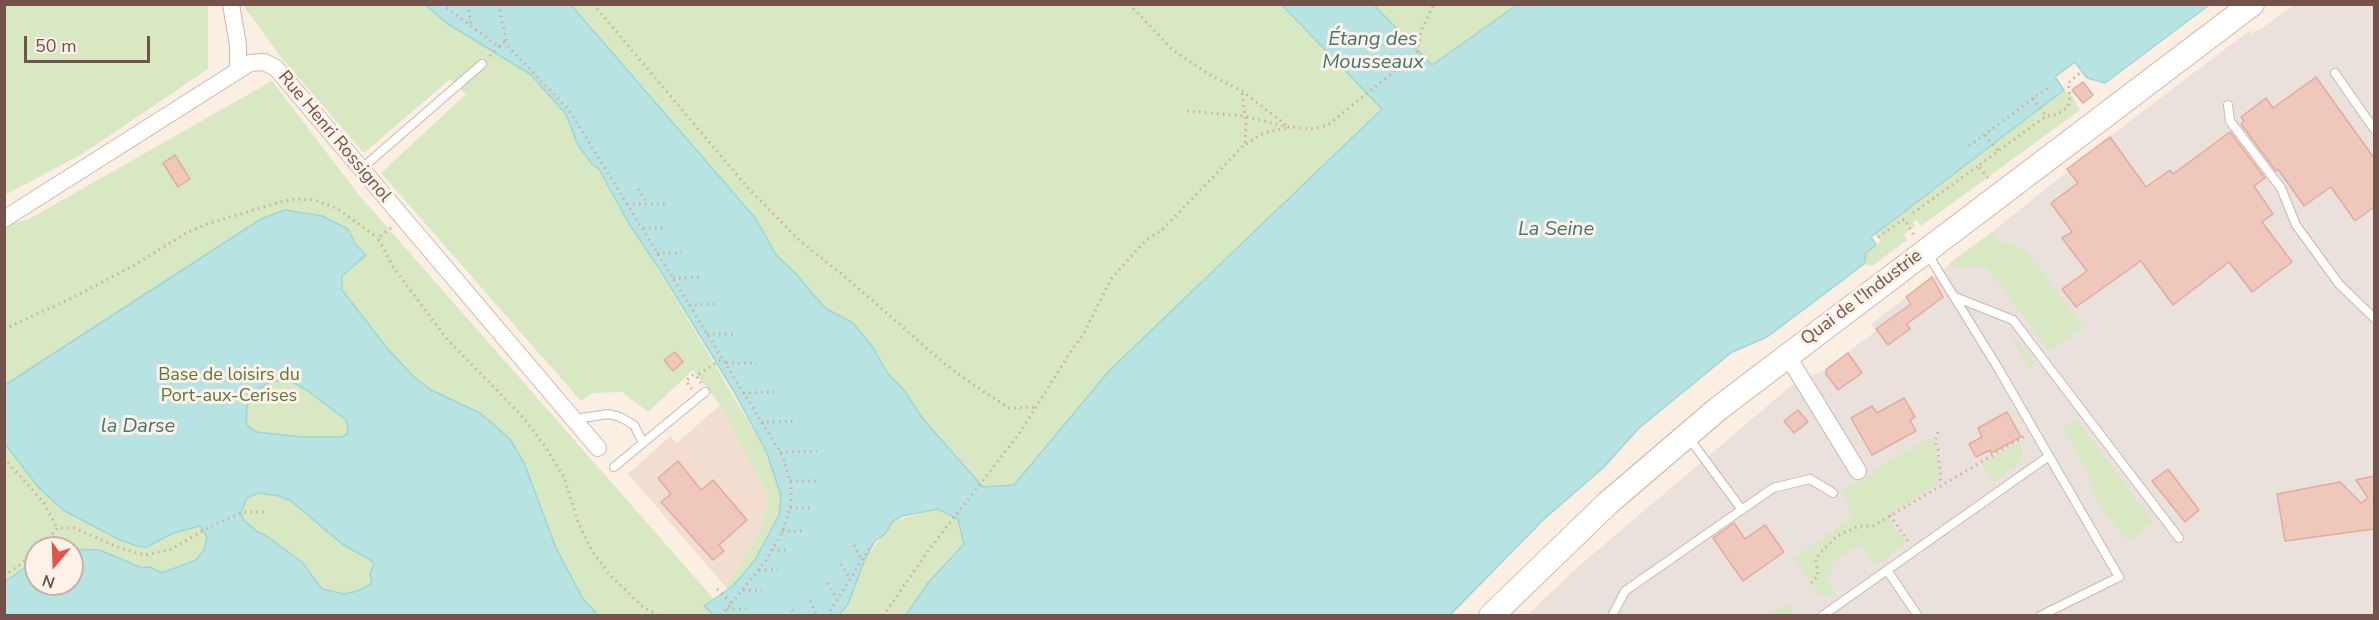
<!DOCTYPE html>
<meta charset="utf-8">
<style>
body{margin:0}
#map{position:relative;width:2379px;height:620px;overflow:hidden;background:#fbeee3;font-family:"Nunito Sans",sans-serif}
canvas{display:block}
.frame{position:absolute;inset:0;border:6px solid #72524a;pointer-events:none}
.north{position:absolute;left:24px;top:536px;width:60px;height:60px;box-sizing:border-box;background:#fef2e8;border:2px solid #c6b2a9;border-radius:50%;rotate:199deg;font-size:16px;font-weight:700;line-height:24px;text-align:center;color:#72524a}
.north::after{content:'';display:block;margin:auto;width:21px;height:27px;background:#e0554c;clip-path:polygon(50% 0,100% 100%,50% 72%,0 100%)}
.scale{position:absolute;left:24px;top:36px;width:126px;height:27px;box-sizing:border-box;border:3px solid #72524a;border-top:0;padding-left:8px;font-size:18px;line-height:21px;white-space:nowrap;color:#72524a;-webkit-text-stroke:4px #fef2e8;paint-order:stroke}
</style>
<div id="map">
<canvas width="2379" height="620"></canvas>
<div class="frame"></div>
<div class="north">N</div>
<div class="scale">50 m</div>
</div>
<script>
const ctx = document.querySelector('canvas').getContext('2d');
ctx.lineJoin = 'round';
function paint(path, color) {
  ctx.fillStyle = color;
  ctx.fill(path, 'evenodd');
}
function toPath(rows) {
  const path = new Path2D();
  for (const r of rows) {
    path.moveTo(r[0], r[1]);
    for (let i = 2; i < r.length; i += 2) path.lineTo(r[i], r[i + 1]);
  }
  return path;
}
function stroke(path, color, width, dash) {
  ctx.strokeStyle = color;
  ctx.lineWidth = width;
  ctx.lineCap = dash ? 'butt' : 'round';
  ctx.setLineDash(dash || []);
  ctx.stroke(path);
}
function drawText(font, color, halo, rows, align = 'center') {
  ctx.font = font + ' "Nunito Sans",sans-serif';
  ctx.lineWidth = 6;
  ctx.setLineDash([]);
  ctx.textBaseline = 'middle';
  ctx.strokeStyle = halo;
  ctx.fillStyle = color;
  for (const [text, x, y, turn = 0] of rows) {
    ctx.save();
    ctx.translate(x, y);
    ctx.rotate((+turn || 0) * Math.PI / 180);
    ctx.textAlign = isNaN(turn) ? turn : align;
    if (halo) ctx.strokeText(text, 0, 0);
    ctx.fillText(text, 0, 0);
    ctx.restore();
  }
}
paint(toPath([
 [720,405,768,496,762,527,726,587,628,474,670,436,677,443]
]), '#f2ded1');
paint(toPath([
 [2293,5,2374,5,2374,615,1526,616,1579,566,1792,385,1822,371,1876,331,1871,324,1992,232,2068,171,2067,169,2249,31,2252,35,2254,31,2260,30]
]), '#eae1dd');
paint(toPath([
 [5,4,208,5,208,69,82,154,5,195],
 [245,4,423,5,448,24,530,74,565,112,767,453,777,482,784,506,767,549,732,596,726,587,762,527,768,496,720,405,693,370,648,412,622,392,593,393,581,401,381,173,466,94,450,79,364,153,283,60,245,8],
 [571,5,1517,5,1432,65,1382,108,1110,370,1014,486,983,487,923,419,903,389,888,374,872,346,853,323,825,308,795,273,776,255,756,219],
 [272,81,358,194,728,615,5,615,4,226,29,219],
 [36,548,72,548,72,584,36,584],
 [2064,90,2072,96,2080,110,1921,226,1916,220,1913,223,1915,226,1904,234,1907,240,1872,266,1864,264,1866,253,1881,241,1875,234],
 [1992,232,1997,239,2027,252,2083,327,2050,352,1986,266,1954,266,1950,263],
 [2013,336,2035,363,2029,368,2012,339],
 [2076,419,2153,522,2129,542,2100,507,2086,471,2063,428],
 [1930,438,1936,447,1939,484,1887,516,1906,542,1876,566,1859,545,1829,566,1833,571,1826,577,1836,594,1829,597,1820,595,1793,559,1852,517,1842,490,1872,475,1871,471],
 [2021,444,2022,455,2017,465,1994,483,1982,464,2013,445],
 [938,509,958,518,964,544,928,583,906,615,837,616,865,559,893,521],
 [1787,603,1794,615,1771,615,1773,613]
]), '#d7e8c2');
const water = toPath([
 [425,5,571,5,756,219,776,255,795,273,825,308,853,323,872,346,888,374,903,389,923,419,983,487,1014,485,1110,370,1382,109,1282,5,1374,5,1432,65,1517,5,2209,5,2105,83,2087,78,2075,62,2055,77,2064,90,1871,237,1876,245,1866,253,1864,264,1767,337,1732,352,1639,428,1603,468,1544,519,1449,616,906,615,928,583,964,544,958,519,938,509,902,516,893,521,885,534,875,541,865,559,848,604,839,615,714,615,704,606,733,586,755,560,779,515,781,496,767,453,733,390,660,270,628,222,599,169,592,164,578,145,566,114,530,74,448,24,425,5],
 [285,210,322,216,348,229,356,245,366,255,342,276,342,290,387,348,414,377,431,390,480,413,510,439,524,463,556,548,583,599,598,615,5,615,5,582,36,560,36,584,72,584,72,549,100,550,142,568,150,567,162,573,196,560,204,550,207,537,200,526,173,533,147,547,137,546,120,540,63,510,39,488,5,444,5,385,261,219,285,210],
 [287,379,308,391,346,420,348,428,347,434,342,437,301,437,257,432,249,427,246,422,247,407,252,394,270,382,287,379],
 [258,493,279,496,291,501,342,544,372,561,374,565,370,573,372,583,358,591,344,594,322,589,302,562,265,535,256,531,243,519,241,512,247,498,258,493]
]);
paint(water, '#b8e3e3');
stroke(water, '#9fd5d4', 1.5);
const building = toPath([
 [2316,77,2374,158,2374,207,2355,221,2331,187,2304,206,2278,169,2276,171,2241,124,2244,121,2241,117,2266,98,2273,108,2316,77],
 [2083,82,2093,95,2083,103,2072,90,2083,82],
 [2230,132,2265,178,2254,186,2273,214,2262,222,2292,262,2252,292,2229,262,2173,305,2141,261,2076,307,2062,289,2087,271,2062,238,2072,232,2051,203,2078,183,2067,169,2110,137,2146,187,2170,170,2173,174,2230,132],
 [175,155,190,179,178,187,163,163,175,155],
 [1932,277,1943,297,1907,324,1910,329,1888,345,1876,329,1911,304,1906,297,1932,277],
 [675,352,683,362,673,371,664,360,675,352],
 [1848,353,1862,373,1838,390,1826,374,1827,369,1848,353],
 [1904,398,1915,417,1910,420,1916,431,1872,455,1851,418,1872,406,1877,413,1904,398],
 [1798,410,1808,422,1794,433,1784,421,1798,410],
 [2007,412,2021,437,1991,453,1990,450,1976,457,1969,444,1982,437,1978,428,2007,412],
 [678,461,701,490,713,480,747,520,719,545,724,551,713,560,661,502,671,494,658,478,678,461],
 [2168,469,2199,510,2185,522,2152,481,2168,469],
 [2374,476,2374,529,2285,541,2277,494,2340,482,2361,503,2368,498,2356,480,2374,476],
 [1734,523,1745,539,1765,525,1784,552,1743,581,1713,538,1734,523]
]);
paint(building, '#efc7bb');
stroke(building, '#e1ab9d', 1.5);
const service = toPath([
 [2335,73,2374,129],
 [2228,105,2230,121,2281,188,2296,225,2339,284,2374,318],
 [361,169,482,64],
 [1927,253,1998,368,2119,577,2040,616],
 [1955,297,2013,320,2179,538],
 [574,419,609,414,620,417,634,425,643,443,614,467],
 [1689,438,1742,510],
 [643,443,705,392],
 [1887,570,1918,616],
 [1612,616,1625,591,1773,488,1810,479,1833,493],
 [1822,616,2049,456]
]);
const minor = toPath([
 [231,4,238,45,238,70],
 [4,219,250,63,264,62,276,68,598,448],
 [1787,355,1858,471]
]);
const secondary = toPath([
 [1491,616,1608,503,1719,408,2252,4]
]);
stroke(service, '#ceb6ad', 10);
stroke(minor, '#ceb6ad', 18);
stroke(secondary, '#d1b5aa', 26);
stroke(toPath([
 [442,4,499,47,504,42,569,110,782,455,791,483,791,505,782,533,766,560,732,603],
 [468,4,471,26],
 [498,4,507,44],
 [593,4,748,188,800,241,850,281,946,365,978,388,1009,408,1038,407],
 [1129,4,1174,51,1212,76,1242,91,1286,125],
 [490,56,499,47],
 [2033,98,2046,116],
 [1187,111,1244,116,1288,127,1313,129,1322,127,1329,124,1417,53,1421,31,1434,4],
 [1985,135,1998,151],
 [1246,144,1264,133,1287,128],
 [1969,146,2049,87],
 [1988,178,1978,166,2046,116,2056,115,2068,107,2070,96,2068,83,2080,73],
 [638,189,648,204],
 [627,204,666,204],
 [1913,213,1978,166],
 [391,228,378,238,393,267,446,338,521,415,544,445,564,477,578,522,592,551,610,575,644,608,661,616],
 [643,228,665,228],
 [1878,237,1904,219,1915,237],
 [657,253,682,253],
 [673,278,699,277],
 [689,305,717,304],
 [4,329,66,301,133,266,186,233,207,224,280,202,296,199,315,200,338,209,378,238],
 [707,334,737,334],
 [726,363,757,363],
 [701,383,696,376,722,359],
 [692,389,686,381,694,374,695,375],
 [743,393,776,392],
 [761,422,797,421],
 [1938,432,1935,441,1938,450,1941,484],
 [780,452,817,451],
 [4,458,44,503,57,528],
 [790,481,818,481],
 [790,508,810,508],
 [1890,515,1908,541],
 [782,531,804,531],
 [854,545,861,559],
 [41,548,57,528,74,528,120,548,145,555,172,549,204,530,243,512,266,512],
 [772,550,789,550],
 [841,564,850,578],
 [759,570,778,570],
 [4,576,36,553],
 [828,583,837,599],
 [1811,583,1818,576,1816,560,1819,554,1837,536,1859,526,1873,526,2025,436],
 [717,589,732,603,720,616],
 [743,590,762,590],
 [810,601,817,616],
 [727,609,746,609],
 [792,610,795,616],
 [827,616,872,544],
 [883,616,931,547,1019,434,1073,348,1083,335,1111,279,1146,240,1162,230,1245,144,1246,126,1242,91]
]), '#d4ab9f', 3, [1.5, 4.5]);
stroke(service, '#fff', 8);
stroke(minor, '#fff', 16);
stroke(secondary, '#fff', 24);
drawText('18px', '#72524a', '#fef2e8', [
 ["Rue Henri Rossignol",334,137,50],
 ["Quai de l'Industrie",1862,298,-37]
]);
drawText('18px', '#5b7742', '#fef2e8', [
 ["Base de loisirs du",229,376],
 ["Port-aux-Cerises",229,397]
]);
drawText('italic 20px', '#3f7777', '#fef2e8', [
 ["Étang des",1373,40],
 ["Mousseaux",1373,63],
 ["La Seine",1556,230],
 ["la Darse",138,427]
]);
</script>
